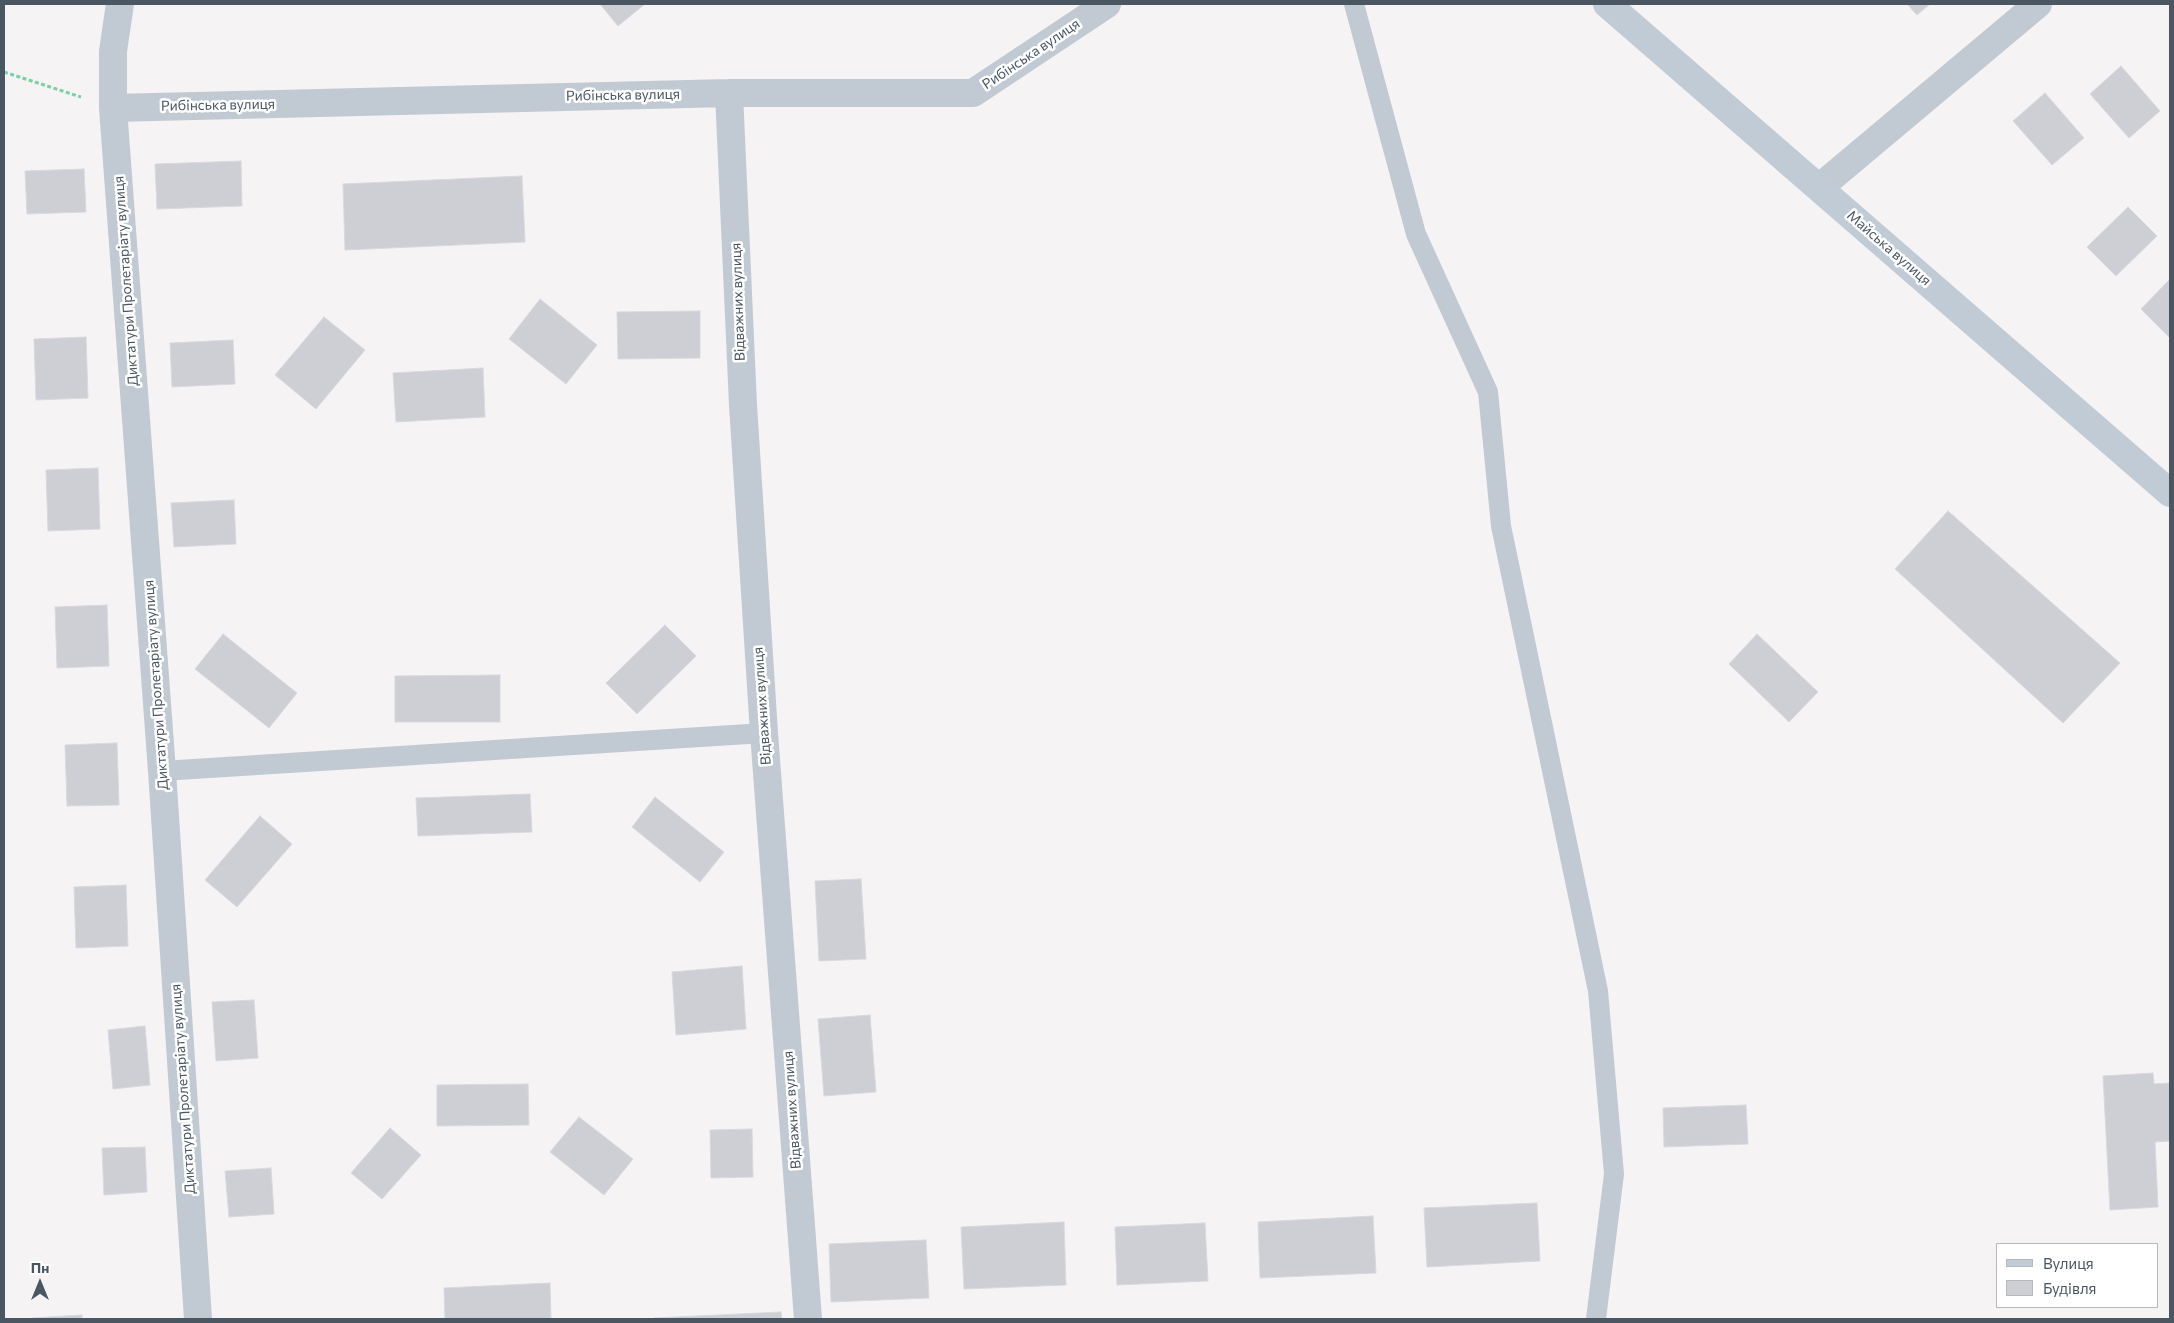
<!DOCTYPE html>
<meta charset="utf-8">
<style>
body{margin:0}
#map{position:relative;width:2174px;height:1323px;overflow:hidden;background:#f5f3f3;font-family:Commissioner,sans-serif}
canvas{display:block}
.frame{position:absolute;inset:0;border:5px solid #4a5661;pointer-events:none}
.legend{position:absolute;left:1996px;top:1243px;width:162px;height:65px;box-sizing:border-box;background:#fff;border:1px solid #b7bbc0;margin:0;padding:6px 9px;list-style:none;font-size:15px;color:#4a5661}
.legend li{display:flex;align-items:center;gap:10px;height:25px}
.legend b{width:25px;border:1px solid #b7bbc0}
.north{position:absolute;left:15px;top:1258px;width:50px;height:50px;-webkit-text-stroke:4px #fff;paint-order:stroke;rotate:0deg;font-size:14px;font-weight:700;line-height:20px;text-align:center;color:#4a5661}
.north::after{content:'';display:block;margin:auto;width:18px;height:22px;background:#4a5661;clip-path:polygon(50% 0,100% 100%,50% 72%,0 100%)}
</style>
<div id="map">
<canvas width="2174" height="1323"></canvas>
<div class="frame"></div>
<ul class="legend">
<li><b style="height:6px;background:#c1cbd6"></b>Вулиця</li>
<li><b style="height:14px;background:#cdcfd5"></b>Будівля</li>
</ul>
<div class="north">Пн</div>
</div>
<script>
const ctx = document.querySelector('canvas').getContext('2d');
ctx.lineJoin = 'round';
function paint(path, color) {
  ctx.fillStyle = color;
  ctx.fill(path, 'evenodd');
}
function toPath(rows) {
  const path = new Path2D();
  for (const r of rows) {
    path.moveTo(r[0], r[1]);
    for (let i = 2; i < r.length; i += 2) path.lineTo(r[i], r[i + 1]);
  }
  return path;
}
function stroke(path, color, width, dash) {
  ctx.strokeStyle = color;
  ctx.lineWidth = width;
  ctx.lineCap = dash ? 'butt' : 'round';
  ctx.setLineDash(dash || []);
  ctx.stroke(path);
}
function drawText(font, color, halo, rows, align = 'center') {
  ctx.font = font + ' Commissioner,sans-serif';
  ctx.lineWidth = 5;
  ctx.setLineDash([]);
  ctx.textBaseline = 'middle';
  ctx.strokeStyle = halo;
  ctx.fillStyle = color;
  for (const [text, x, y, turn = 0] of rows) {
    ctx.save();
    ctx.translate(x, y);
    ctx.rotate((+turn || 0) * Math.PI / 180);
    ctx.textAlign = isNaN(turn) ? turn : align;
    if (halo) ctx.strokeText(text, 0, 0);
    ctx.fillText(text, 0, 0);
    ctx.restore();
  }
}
const building = toPath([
 [600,4,645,4,618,26,600,4],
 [1907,4,1930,4,1917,15,1907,4],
 [2121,66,2160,111,2129,138,2090,94,2121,66],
 [2045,93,2084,138,2052,165,2013,121,2045,93],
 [241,161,242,206,157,209,155,164,241,161],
 [84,169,86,212,27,214,25,171,84,169],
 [522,176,525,242,345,250,343,184,522,176],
 [2128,207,2157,236,2116,276,2087,247,2128,207],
 [2170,279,2170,338,2141,309,2170,279],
 [540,299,597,345,566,384,509,339,540,299],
 [700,311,700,358,618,359,617,312,700,311],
 [324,317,365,350,316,409,275,375,324,317],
 [86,337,88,398,36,400,34,339,86,337],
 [233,340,235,384,172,387,170,343,233,340],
 [483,368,485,417,396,422,393,373,483,368],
 [98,468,100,529,48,531,46,470,98,468],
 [234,500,236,544,174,547,171,503,234,500],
 [1948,511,2120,663,2063,723,1895,569,1948,511],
 [107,605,109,666,57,668,55,607,107,605],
 [665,625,696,656,637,714,606,683,665,625],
 [223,634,297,693,269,728,195,669,223,634],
 [1757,634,1818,692,1789,722,1729,664,1757,634],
 [500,675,500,722,395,722,395,676,500,675],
 [117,743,119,805,67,806,65,745,117,743],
 [530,794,532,832,418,836,416,798,530,794],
 [655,797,724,852,700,882,632,827,655,797],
 [260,816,292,844,237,907,205,880,260,816],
 [861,879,866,959,819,961,815,881,861,879],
 [126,885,128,946,76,948,74,887,126,885],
 [742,966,746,1029,676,1035,672,972,742,966],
 [254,1000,258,1058,216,1061,212,1002,254,1000],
 [870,1015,876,1092,824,1096,818,1019,870,1015],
 [145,1026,150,1085,113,1089,108,1030,145,1026],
 [2153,1073,2154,1084,2170,1083,2170,1141,2155,1142,2158,1207,2110,1210,2103,1076,2153,1073],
 [528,1084,529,1125,437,1126,437,1085,528,1084],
 [1746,1105,1748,1144,1664,1147,1663,1108,1746,1105],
 [579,1117,633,1159,604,1195,550,1152,579,1117],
 [390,1128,421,1155,382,1199,351,1173,390,1128],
 [752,1129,753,1177,711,1178,710,1130,752,1129],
 [145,1147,147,1192,104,1195,102,1148,145,1147],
 [271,1168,274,1214,229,1217,225,1171,271,1168],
 [1537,1203,1540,1261,1427,1267,1424,1208,1537,1203],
 [1373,1216,1376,1273,1260,1278,1258,1222,1373,1216],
 [1064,1222,1066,1285,964,1289,961,1227,1064,1222],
 [1205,1223,1208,1281,1117,1285,1115,1227,1205,1223],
 [926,1240,929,1298,831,1302,829,1244,926,1240],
 [550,1283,551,1319,445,1319,444,1288,550,1283],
 [781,1312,782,1319,654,1319,654,1318,781,1312],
 [82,1315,82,1319,33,1319,32,1318,82,1315]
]);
paint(building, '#cdcfd5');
stroke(building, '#d7d9de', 1);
stroke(toPath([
 [4,72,81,97]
]), '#7ad0a6', 3, [4, 2.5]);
stroke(toPath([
 [1354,4,1416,234,1488,392,1501,526,1598,991,1614,1174,1596,1319],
 [162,771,764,733]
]), '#c1cad2', 20);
stroke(toPath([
 [120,4,113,51,113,108,162,771,198,1319],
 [729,93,743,405,764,733,808,1319],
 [113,108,729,93,973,93,1107,4],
 [1820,187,2038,4]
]), '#c1cad2', 28);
stroke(toPath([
 [1607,4,2170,493]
]), '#c1cbd6', 28);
drawText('14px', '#4a5661', '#fff', [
 ["Рибінська вулиця",1031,54,-34],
 ["Рибінська вулиця",623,95,-1],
 ["Рибінська вулиця",218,105,-1],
 ["Майська вулиця",1889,248,41],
 ["Диктатури Пролетаріату вулиця",126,281,-94],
 ["Відважних вулиця",738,302,-92],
 ["Диктатури Пролетаріату вулиця",156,685,-94],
 ["Відважних вулиця",762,706,-94],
 ["Диктатури Пролетаріату вулиця",183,1089,-94],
 ["Відважних вулиця",792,1110,-94]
]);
</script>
